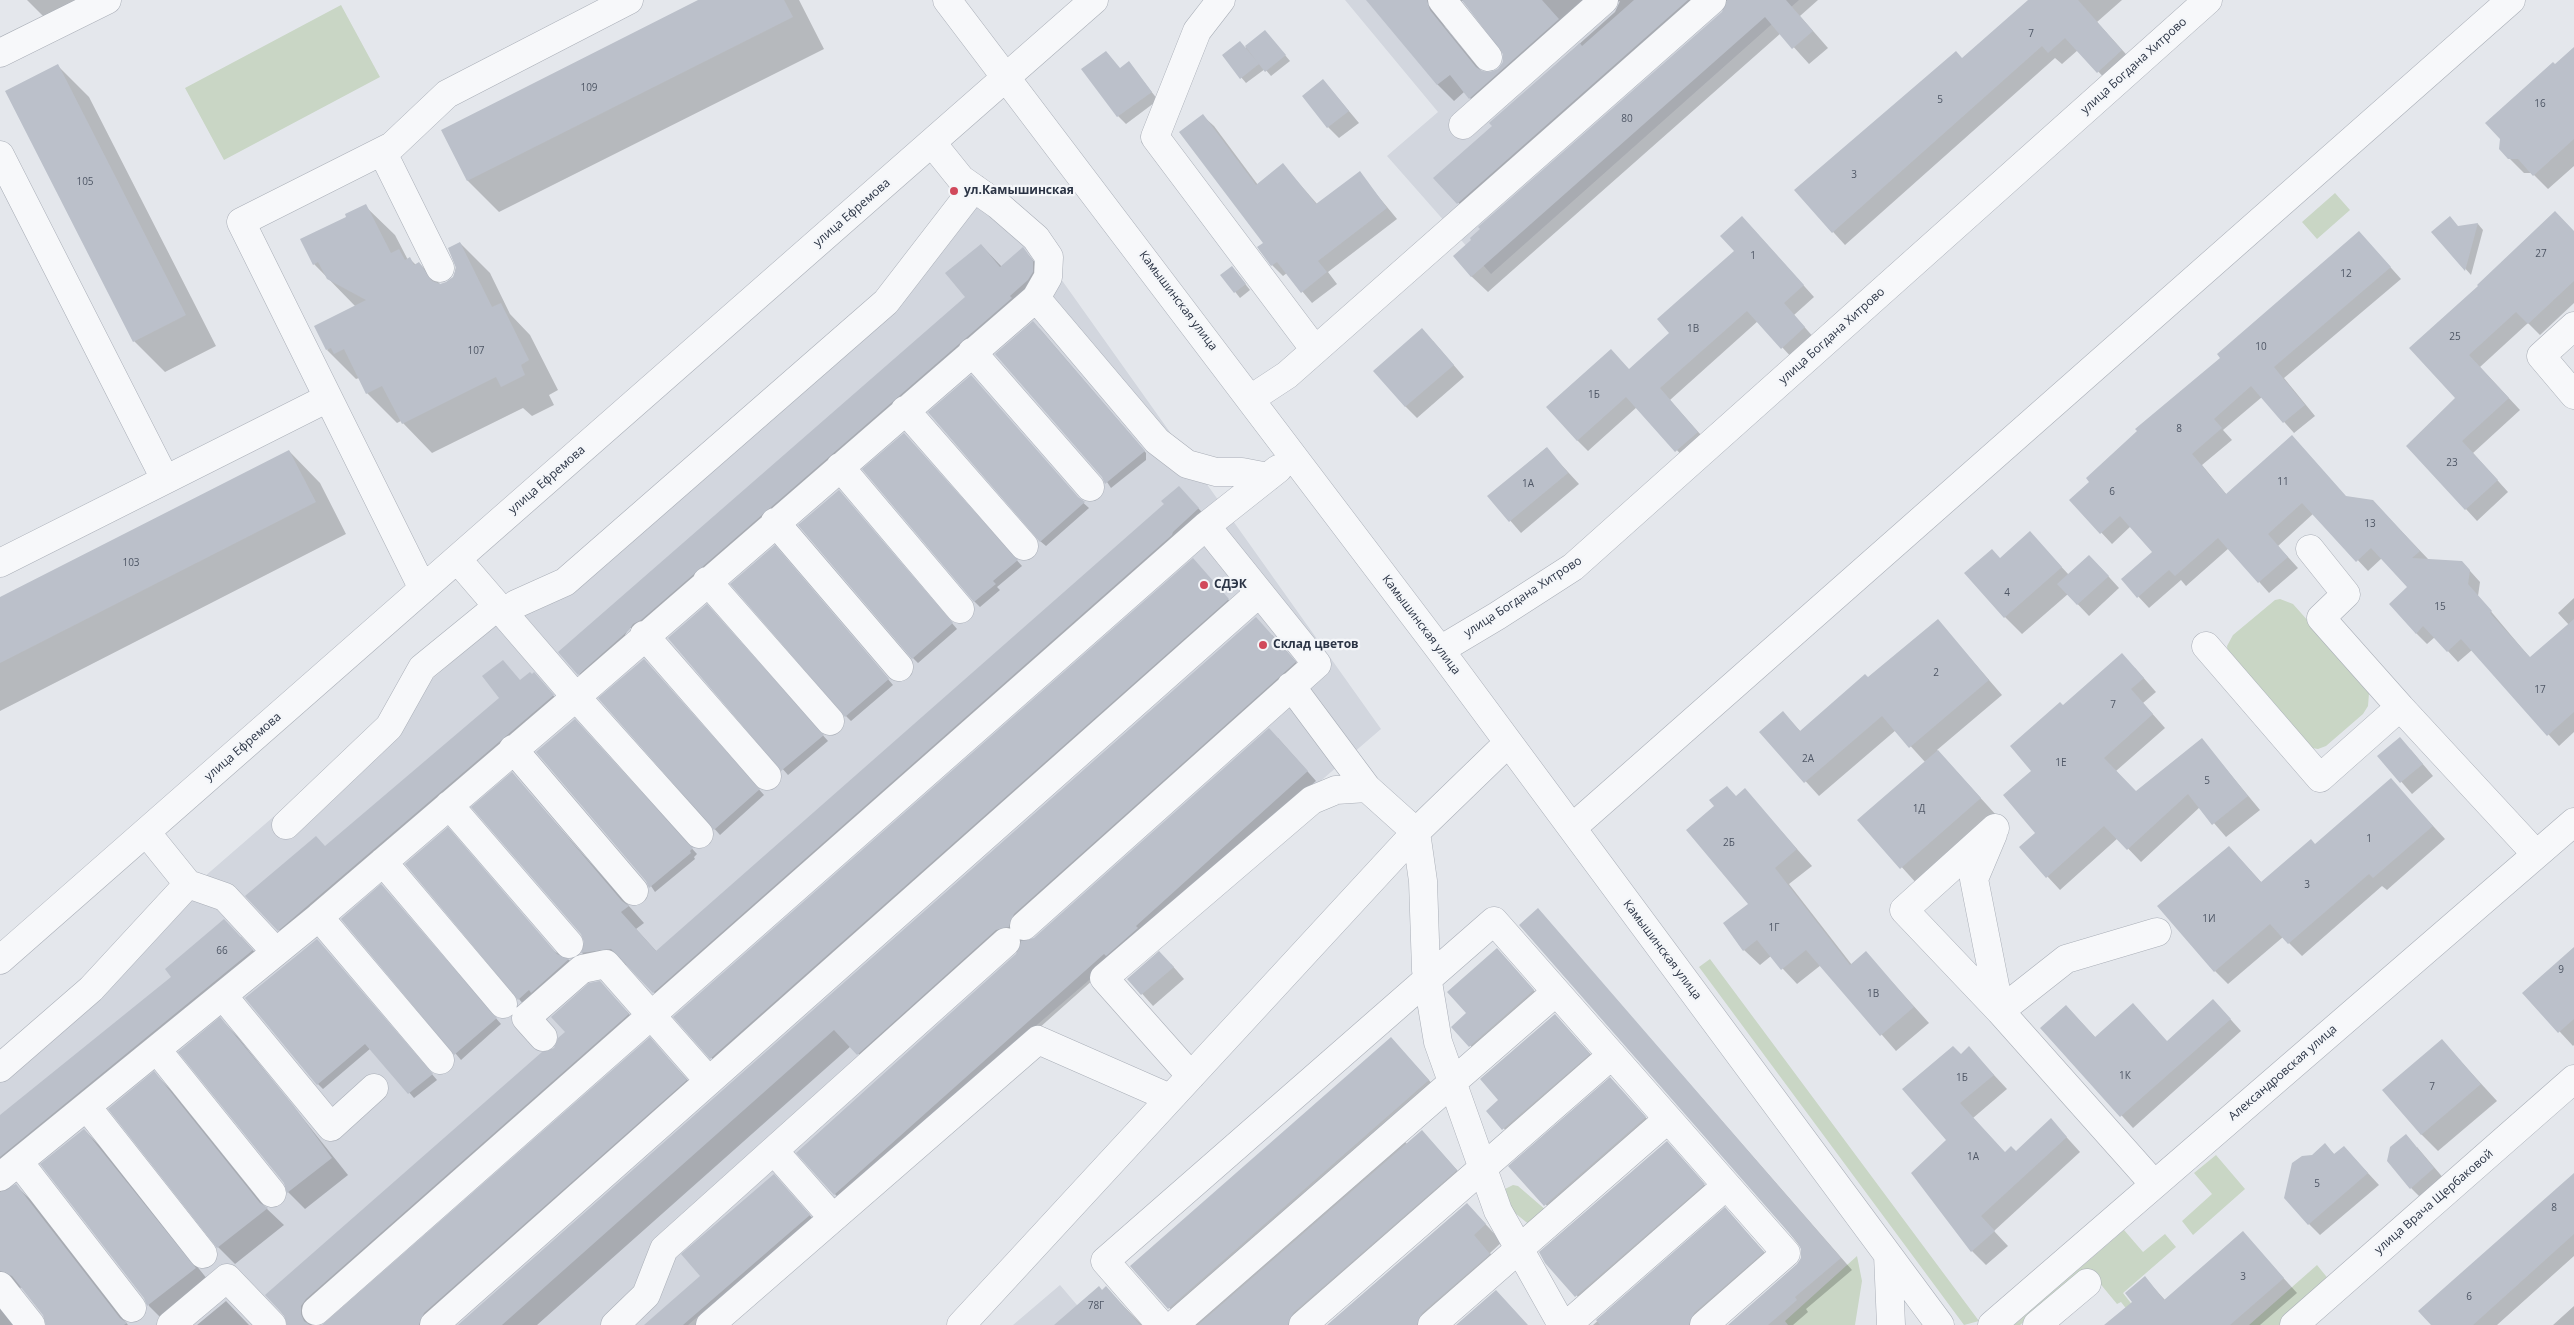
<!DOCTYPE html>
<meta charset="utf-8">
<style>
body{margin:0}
canvas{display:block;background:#e4e7ec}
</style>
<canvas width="2574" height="1325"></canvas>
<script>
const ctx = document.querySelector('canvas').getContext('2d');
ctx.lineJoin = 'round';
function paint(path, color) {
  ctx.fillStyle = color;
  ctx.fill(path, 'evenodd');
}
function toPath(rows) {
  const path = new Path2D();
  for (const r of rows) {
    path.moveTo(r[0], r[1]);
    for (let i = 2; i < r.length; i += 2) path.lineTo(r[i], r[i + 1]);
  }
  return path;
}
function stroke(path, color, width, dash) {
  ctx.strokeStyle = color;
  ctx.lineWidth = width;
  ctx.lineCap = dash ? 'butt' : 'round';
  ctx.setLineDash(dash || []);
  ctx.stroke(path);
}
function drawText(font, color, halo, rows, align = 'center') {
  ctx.font = font + ' "Open Sans",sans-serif';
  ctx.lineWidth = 4.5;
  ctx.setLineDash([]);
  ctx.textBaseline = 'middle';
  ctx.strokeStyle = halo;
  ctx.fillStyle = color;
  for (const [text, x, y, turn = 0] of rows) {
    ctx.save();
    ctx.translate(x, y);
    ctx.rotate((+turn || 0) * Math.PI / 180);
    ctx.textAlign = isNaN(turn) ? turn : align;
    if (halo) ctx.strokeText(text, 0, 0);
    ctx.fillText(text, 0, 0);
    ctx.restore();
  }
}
paint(toPath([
 [1345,0,1799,0,1491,274,1387,156,1438,112],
 [997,189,1381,729,688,1325,0,1325,0,1054],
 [1060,1285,1094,1325,1013,1325]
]), '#d2d6de');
paint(toPath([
 [341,5,380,77,224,160,185,88],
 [2335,193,2350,210,2317,239,2302,222],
 [2280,599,2293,604,2367,687,2369,693,2368,706,2363,714,2326,746,2318,749,2312,748,2228,653,2227,646,2233,635,2275,600],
 [1710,959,1979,1321,1964,1325,1699,967],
 [2216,1155,2245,1189,2193,1235,2182,1221,2212,1194,2194,1173],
 [1513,1185,1518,1186,1547,1211,1531,1226,1510,1209,1505,1189],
 [2124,1230,2143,1252,2165,1234,2176,1247,2123,1293,2148,1325,2139,1325,2121,1302,2117,1304,2088,1269,2020,1325,2014,1325],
 [1857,1256,1862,1281,1855,1325,1788,1325,1785,1321],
 [2317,1265,2330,1281,2279,1325,2249,1325]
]), '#c9d6c5');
paint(toPath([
 [27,0,114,0,56,29],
 [701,0,799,0,824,49,499,212,468,181,443,130],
 [1387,0,1818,0,1800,16,1828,48,1809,64,1781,33,1488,292,1471,276,1723,13,1728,1,1725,1,1474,219,1435,178,1493,126,1491,123,1615,12,1620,1,1610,4,1486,114,1464,92,1454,101,1438,85,1376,9],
 [1456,0,1463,1,1501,47,1505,54,1504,63,1498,70,1490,74,1483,73,1445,27,1442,19],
 [2030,0,2122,0,2097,22,2134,63,2110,84,2078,50,2062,64,2055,58,1845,245,1795,190,1963,59],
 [1265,31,1290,61,1271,76,1265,69,1246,83,1223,56,1245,48],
 [2574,49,2574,166,2548,189,2532,173,2524,173,2509,158,2555,66],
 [1129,63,1158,100,1126,124,1118,116,1121,69],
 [58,66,89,97,216,346,165,372,134,341],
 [1323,80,1359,123,1339,138,1328,127],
 [1203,116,1214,126,1258,185,1283,165,1318,205,1359,173,1397,219,1328,272,1337,284,1312,303,1287,273,1283,276,1272,265,1265,243],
 [365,206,395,235,408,260,410,259,416,265,419,263,441,285,447,283,454,278,460,243,490,273,510,314,530,335,558,390,549,395,554,405,532,416,523,408,432,453,401,421,397,423,367,393,359,378,356,379,327,350,356,307,314,264,348,217],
 [2478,224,2483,230,2471,275,2433,232],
 [1753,229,1814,297,1794,315,1815,339,1793,359,1758,321,1670,400,1708,443,1687,461,1637,407,1588,451,1577,440,1629,370,1671,333],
 [2359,232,2401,279,2284,378,2315,416,2294,433,2262,397,2223,430,2232,440,2202,465,2227,495,2347,497,2384,513,2429,560,2462,562,2480,582,2478,596,2531,659,2569,625,2558,613,2574,598,2574,732,2559,746,2472,650,2458,662,2435,637,2427,644,2416,633,2409,587,2382,558,2368,571,2314,513,2278,546,2298,568,2269,593,2229,548,2186,586,2181,580,2149,608,2123,580,2154,552,2131,526,2112,544,2071,500,2222,358],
 [2574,232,2574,303,2540,335,2528,323,2480,367,2520,410,2473,453,2508,492,2477,521,2408,446,2456,398,2411,348],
 [981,245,1002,267,1023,249,1053,283,599,695,579,674,967,298],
 [629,628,632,628,627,636,625,635],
 [1232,267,1250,290,1240,298,1222,275],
 [1039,328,1146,453,1146,460,1111,488,1103,476],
 [1433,341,1464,377,1417,418,1405,406],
 [909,440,1022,566,997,587,1000,590,980,607,974,601],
 [1546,448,1579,484,1521,533,1489,496],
 [289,451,320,483,346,534,0,711,0,599],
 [1182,491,1214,525,670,1009,628,965,599,969,582,953,586,941,512,774,644,923,636,929,657,952],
 [844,497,957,629,918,663,913,658],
 [1079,499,1089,508,1046,546,1040,541],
 [2030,533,2069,575,2100,567,2119,588,2089,616,2068,594,2022,634,2005,617,2000,559],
 [780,552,893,685,851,721,846,716],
 [1198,566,1233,605,717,1064,675,1017],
 [712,611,828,741,788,775,669,638],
 [1938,621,2002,695,1937,750,1997,816,1918,885,1859,820,1925,762,1896,730,1819,796,1761,732,1783,713,1801,732],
 [1272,635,1311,679,1030,931,1026,941,1035,939,1278,738,1316,781,843,1203,798,1153,1018,954,1021,944,1012,947,874,1070,851,1046,537,1325,459,1325],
 [649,666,764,795,720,835,600,699],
 [2135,668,2156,692,2143,703,2165,728,2116,771,2136,792,2202,740,2260,810,2226,837,2200,807,2141,862,2118,838,2060,890,2021,848,2037,833,2033,771,2063,707],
 [539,679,558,701,284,935,247,896,326,848,521,682],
 [580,726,697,854,694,857,695,859,655,892,647,880],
 [2411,750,2433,776,2412,794,2379,756],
 [2391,780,2445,839,2387,890,2382,886,2302,956,2283,937,2228,984,2215,971,2229,847,2262,883,2316,846],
 [1745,790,1812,866,1789,884,1852,965,1866,953,1929,1023,1896,1051,1821,965,1797,984,1771,956,1760,965,1744,950,1750,904,1737,797],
 [407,864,569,960,574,965,524,1005],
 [386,891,501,1024,461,1060,343,919],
 [1538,910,1852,1270,1806,1309,1808,1312,1793,1325,1730,1325,1797,1266,1802,1258,1802,1249],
 [241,937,269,968,2,1188,1,1193,16,1186,33,1202,128,1325,47,1325,44,1315,23,1288,15,1287,1,1305,13,1325,0,1325,0,1117],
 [322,946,437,1080,414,1098,371,1048,323,1089,318,1084],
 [2574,948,2574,1045,2573,1046,2524,993],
 [1508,961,1544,1002,1481,1057,1453,1027,1468,1013],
 [1171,964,1184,979,1153,1006,1129,979],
 [600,983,645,1031,317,1325,288,1325,288,1320,267,1295,555,1049],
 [2066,1006,2096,1038,2167,1042,2224,1012,2241,1031,2133,1128,2042,1028],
 [1555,1015,1606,1071,1520,1146,1488,1111,1500,1100],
 [220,1019,237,1036,348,1175,305,1209,288,1192],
 [650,1039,703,1097,445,1325,324,1325],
 [1391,1039,1450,1103,1405,1142,1407,1144,1422,1131,1473,1188,1316,1325,1185,1325,1131,1266],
 [2442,1041,2497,1101,2438,1151,2421,1134],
 [1969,1048,2007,1089,1973,1118,2005,1153,2016,1153,2051,1120,2080,1152,1994,1231,2008,1246,1986,1265,1972,1251,1912,1173,1947,1140,1961,1055],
 [154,1073,171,1090,266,1208,284,1225,235,1264,218,1247],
 [1610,1079,1662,1135,1562,1222,1510,1166],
 [84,1130,101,1147,212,1285,165,1322,149,1306],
 [1667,1143,1720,1202,1593,1313,1546,1262],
 [2325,1145,2335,1155,2344,1147,2379,1185,2320,1235,2309,1224,2313,1156],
 [2417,1147,2445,1180,2422,1199,2411,1188],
 [774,1176,826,1233,719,1325,646,1325,702,1277],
 [2574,1190,2574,1256,2497,1325,2433,1325],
 [1467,1204,1502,1242,1490,1253,1506,1271,1445,1325,1329,1325],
 [1725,1209,1775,1264,1705,1325,1593,1325],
 [2243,1233,2297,1293,2260,1325,2106,1325,2134,1302,2145,1278,2165,1300],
 [1106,1288,1142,1325,1056,1325,1101,1292],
 [226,1301,249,1325,197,1325],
 [2574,1306,2574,1325,2553,1325]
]), '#0003');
paint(toPath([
 [698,0,784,0,793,17,467,181,441,130],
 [1366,0,1427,0,1430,10,1476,67,1482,71,1490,72,1498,69,1503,62,1503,54,1462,0,1542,0,1559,19,1469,99,1450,75,1437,85],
 [1634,0,1688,0,1457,204,1433,178,1492,126,1489,123,1580,43,1582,46],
 [1727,0,1786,0,1813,31,1792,49,1765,17,1471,277,1453,256,1471,240,1470,238,1480,229,1478,227,1722,12],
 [2028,0,2078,0,2122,50,2097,73,2065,38,2048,53,2042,46,1832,233,1794,190,1956,51,1962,58],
 [1265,30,1286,55,1265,72,1245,46],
 [1240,41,1259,64,1240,79,1222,55],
 [2574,47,2574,139,2533,176,2518,159,2508,159,2499,149,2500,139,2485,123,2553,62,2555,64],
 [1106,51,1120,68,1129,61,1152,92,1117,117,1081,69],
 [58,64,186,315,133,342,5,91],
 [1323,79,1349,111,1327,128,1302,96],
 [1203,114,1256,185,1283,163,1316,204,1360,171,1387,208,1318,261,1327,272,1301,293,1277,262,1271,266,1257,247,1263,243,1179,132],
 [366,204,391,253,399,249,405,260,410,257,414,265,419,262,432,281,440,284,446,282,453,277,456,268,448,248,460,242,492,307,501,303,529,360,521,365,525,375,501,387,496,377,402,424,382,386,366,394,344,349,334,354,331,348,326,350,314,326,366,300,327,279,318,262,313,265,300,239,346,217,345,214],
 [2555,211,2574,231,2574,281,2528,324,2516,312,2469,355,2509,398,2462,441,2498,480,2465,510,2406,446,2455,398,2409,348,2478,286,2477,285],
 [1742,216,1804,285,1784,303,1805,327,1781,349,1747,311,1660,388,1698,432,1675,452,1626,397,1577,441,1546,407,1611,349,1629,369,1669,333,1657,319,1734,251,1720,236],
 [2450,216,2458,226,2478,223,2465,271,2431,232],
 [2359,231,2391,267,2274,367,2305,405,2283,423,2251,386,2214,419,2222,428,2192,454,2226,494,2292,435,2346,496,2373,500,2420,551,2412,558,2462,561,2470,570,2468,584,2492,611,2490,613,2530,657,2574,619,2574,712,2547,736,2461,639,2447,652,2423,626,2416,634,2389,604,2407,587,2371,548,2356,562,2302,503,2268,534,2288,557,2258,583,2218,538,2175,576,2169,570,2137,598,2121,579,2152,552,2120,516,2100,534,2069,500,2089,482,2086,478,2137,431,2135,429,2220,358,2217,354],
 [981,244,1000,267,1023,247,1033,261,1033,272,1028,280,1010,296,1012,298,641,620,633,624,629,630,578,675,558,652,965,297,945,273],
 [1232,266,1246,284,1234,293,1220,275],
 [1033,321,1145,451,1105,484,1102,477,995,354],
 [1422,328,1454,365,1405,407,1373,371],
 [971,375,1078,497,1085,502,1040,542,928,412],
 [904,433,1018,560,993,581,996,584,974,602,862,469],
 [1547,447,1568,473,1509,522,1487,496],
 [289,450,316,502,0,663,0,597],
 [1179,486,1199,508,1173,532,1172,535,653,993,611,949,581,953,584,942,581,934,471,807,512,772,622,901,629,906,621,912,656,951,1164,504,1161,501],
 [839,490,953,623,912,659,798,525],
 [2030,531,2062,567,2004,618,1964,573,1992,549,2000,558],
 [775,545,889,679,845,717,730,584],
 [2089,555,2109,576,2077,605,2057,584],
 [1193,558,1229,599,710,1059,673,1017],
 [707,604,824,735,781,771,668,638],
 [1256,617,1296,662,1014,914,1009,927,996,930,857,1055,834,1030,502,1325,458,1325],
 [1938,619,1989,680,1909,748,1882,716,1804,783,1759,732,1783,711,1800,731,1865,674,1868,677],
 [2122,653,2144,678,2131,689,2153,714,2104,758,2136,791,2202,738,2248,796,2212,825,2188,794,2127,850,2104,826,2046,878,2019,847,2035,833,2003,795,2031,771,2010,746,2060,702,2063,705],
 [644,659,760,789,714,830,598,698],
 [503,660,520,680,530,672,532,674,534,672,554,695,278,931,245,896,316,836,325,846,499,698,482,676],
 [575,719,693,848,690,851,691,853,649,888,646,881,536,752],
 [1269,728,1308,771,1136,926,1138,928,1106,956,1104,954,834,1195,796,1153,1016,954,1021,941,1034,938],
 [2400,737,2423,764,2400,783,2377,756],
 [1938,750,1981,798,1900,869,1857,820],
 [2391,778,2433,826,2373,878,2369,874,2288,944,2270,924,2214,972,2157,906,2229,846,2261,882,2311,839,2315,844],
 [1727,786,1736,796,1745,788,1797,849,1775,868,1850,965,1866,951,1914,1007,1880,1036,1806,950,1781,970,1757,940,1743,951,1723,923,1748,904,1686,830,1714,806,1709,800],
 [448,827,557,954,569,959,531,993,529,990,518,1000,405,864],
 [381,884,497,1018,454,1055,341,919],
 [1538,908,1841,1258,1795,1297,1797,1300,1768,1325,1728,1325,1797,1264,1801,1258,1801,1249,1798,1243,1519,925],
 [224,919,253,950,0,1157,0,1115,171,977,165,969],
 [317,939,433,1074,408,1094,365,1044,317,1085,245,998],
 [2574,947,2574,1019,2558,1033,2522,993],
 [1497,948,1534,990,1469,1047,1451,1027,1466,1013,1447,992],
 [1159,951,1174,967,1141,995,1127,979],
 [600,981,629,1014,306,1299,301,1306,301,1314,304,1321,310,1325,287,1325,284,1315,265,1295,542,1052,554,1048,558,1038,565,1032,551,1017,589,983],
 [2213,999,2231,1019,2120,1117,2040,1028,2066,1005,2095,1037,2133,1003,2167,1041],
 [1555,1014,1590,1054,1502,1130,1486,1111,1498,1100,1480,1079],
 [220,1017,293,1105,332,1158,287,1193,284,1183,178,1052],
 [650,1037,687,1080,424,1313,419,1325,322,1325],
 [1391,1037,1429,1080,1168,1309,1130,1266],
 [2442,1039,2481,1084,2421,1135,2382,1090],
 [1953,1046,1961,1054,1969,1046,1994,1075,1960,1103,2005,1152,2011,1146,2016,1151,2051,1118,2067,1137,1981,1216,1995,1231,1971,1252,1911,1173,1946,1140,1902,1089],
 [154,1071,260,1203,268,1208,217,1248,108,1109],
 [1610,1077,1646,1117,1544,1206,1508,1166],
 [84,1129,196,1268,147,1306,144,1298,40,1164],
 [1422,1130,1457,1170,1293,1313,1288,1325,1198,1325],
 [2406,1134,2434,1168,2410,1189,2387,1161,2390,1147],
 [1667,1141,1705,1184,1575,1297,1545,1263,1539,1252],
 [2325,1143,2334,1154,2344,1146,2368,1173,2308,1225,2284,1198,2292,1163,2302,1156,2312,1155],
 [2574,1173,2574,1234,2473,1325,2431,1325,2418,1311],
 [774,1174,810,1215,683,1325,644,1325,700,1276,681,1254],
 [16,1184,120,1318,127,1323,124,1325,46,1325,43,1315,12,1276,0,1271,0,1192],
 [1467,1203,1486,1224,1474,1235,1490,1254,1422,1313,1417,1325,1327,1325],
 [1725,1207,1764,1252,1694,1313,1689,1325,1600,1325,1596,1320],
 [2243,1231,2284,1278,2230,1325,2104,1325,2132,1302,2125,1293,2145,1276,2164,1300],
 [1099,1286,1102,1290,1106,1286,1140,1325,1054,1325],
 [1496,1290,1528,1325,1456,1325]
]), '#bbc0ca');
const minor = toPath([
 [947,0,1440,650,1940,1325],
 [1221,0,1197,31,1155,137,1315,350],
 [1442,0,1488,57],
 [0,53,107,0],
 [1463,125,1604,0],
 [932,143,961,179,998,205,1036,238,1049,257,1048,277,1036,298],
 [382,151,440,268],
 [0,155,165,479],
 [2574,326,2541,356,2574,395],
 [972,352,1090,487],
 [1252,398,1287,375,1712,0],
 [905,410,1024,546],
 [840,467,960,609],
 [775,522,899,667],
 [2310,549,2346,594,2321,618,2400,707],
 [457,559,576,697,699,834],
 [0,563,328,398],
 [707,581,830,721],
 [423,589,241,222,392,146,447,94,629,0],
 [504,613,516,604,565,582,886,302,974,188],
 [644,635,767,776],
 [2206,646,2320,778,2400,707,2536,854],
 [1440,650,1497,616,1573,567,2208,0],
 [1291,686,1367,788],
 [513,749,634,891],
 [449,805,569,944],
 [286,825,389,727,422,668,498,606],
 [1572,828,2511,0],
 [1995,828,1904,910,2000,1011,2154,1184],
 [146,832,188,884,225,897,276,952],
 [1993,834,1974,879,2000,1011,2066,959,2157,932],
 [383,862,503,1004],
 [319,917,440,1060],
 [1024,926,1317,664,1206,526,1278,469],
 [0,960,1094,0],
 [223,996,331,1127,374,1088],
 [543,1037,526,1018,582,969,606,964,709,1081],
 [157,1050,272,1193],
 [0,1068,91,989,188,884],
 [1191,1076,1104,978,1312,800,1336,790,1367,788,1416,832,1423,881,1426,970,1438,1042,1498,1211,1562,1325],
 [87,1107,203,1254],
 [775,1152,833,1218],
 [19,1162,132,1308],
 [0,1177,319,917,576,697,1036,298,1157,441,1187,464,1216,472,1242,472,1268,477],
 [1888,1255,1891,1325],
 [0,1286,31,1325],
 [316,1311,1206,526],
 [171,1325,227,1278,272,1325],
 [434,1325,1259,593],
 [615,1325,646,1295,664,1249,1006,942],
 [710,1325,1038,1040,1170,1098],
 [961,1325,1416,832,1508,743],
 [1161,1325,1105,1261,1494,921,1786,1253,1704,1325],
 [1174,1325,1556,992],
 [1303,1325,1612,1055],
 [1432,1325,1668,1119],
 [1567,1325,1726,1186],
 [1992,1325,2574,822],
 [2037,1325,2087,1283],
 [2294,1325,2574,1079]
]);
stroke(minor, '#a9aeb7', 29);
stroke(minor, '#f7f8fa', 28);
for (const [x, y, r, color] of [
 [954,191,5,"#d1495b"],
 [1204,585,5,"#d1495b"],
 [1263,645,5,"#d1495b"]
]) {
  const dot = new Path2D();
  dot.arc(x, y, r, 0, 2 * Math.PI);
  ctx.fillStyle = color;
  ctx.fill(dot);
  stroke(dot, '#f4f6f9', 2);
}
drawText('10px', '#4f5766', null, [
 ["7",2031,34],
 ["109",589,88],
 ["5",1940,100],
 ["16",2540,104],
 ["80",1627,119],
 ["3",1854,175],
 ["105",85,182],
 ["27",2541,254],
 ["1",1753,256],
 ["12",2346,274],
 ["1В",1693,329],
 ["25",2455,337],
 ["10",2261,347],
 ["107",476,351],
 ["1Б",1594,395],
 ["8",2179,429],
 ["23",2452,463],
 ["11",2283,482],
 ["1А",1528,484],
 ["6",2112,492],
 ["13",2370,524],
 ["103",131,563],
 ["4",2007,593],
 ["15",2440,607],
 ["2",1936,673],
 ["17",2540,690],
 ["7",2113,705],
 ["2А",1808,759],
 ["1Е",2061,763],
 ["5",2207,781],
 ["1Д",1919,809],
 ["1",2369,839],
 ["2Б",1729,843],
 ["3",2307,885],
 ["1И",2209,919],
 ["1Г",1774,928],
 ["66",222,951],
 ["9",2561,970],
 ["1В",1873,994],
 ["1К",2125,1076],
 ["1Б",1962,1078],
 ["7",2432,1087],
 ["1А",1973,1157],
 ["5",2317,1184],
 ["8",2554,1208],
 ["3",2243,1277],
 ["6",2469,1297],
 ["78Г",1096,1306]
]);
drawText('12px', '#2b3445', '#f4f6f9', [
 ["улица Богдана Хитрово",2134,66,-42],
 ["улица Ефремова",852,213,-41],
 ["Камышинская улица",1178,301,53],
 ["улица Богдана Хитрово",1832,336,-42],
 ["улица Ефремова",547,480,-41],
 ["улица Богдана Хитрово",1523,597,-33],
 ["Камышинская улица",1421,625,53],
 ["улица Ефремова",243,747,-41],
 ["Камышинская улица",1662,950,53],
 ["Александровская улица",2283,1073,-41],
 ["улица Врача Щербаковой",2434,1202,-41]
]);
drawText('bold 12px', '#2b3445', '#f4f6f9', [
 ["ул.Камышинская",964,191],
 ["СДЭК",1214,585],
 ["Склад цветов",1273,645]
], 'left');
</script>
